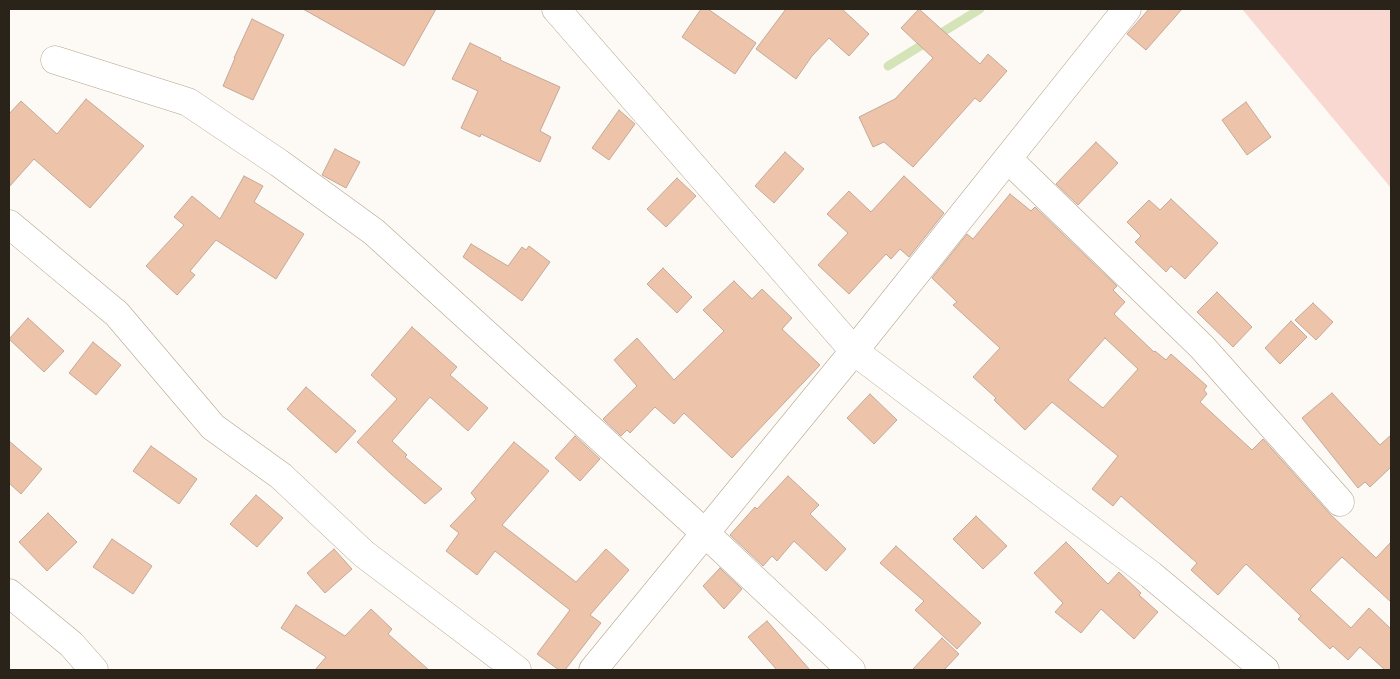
<!DOCTYPE html>
<style>
body{margin:0}
#map{position:relative;width:1400px;height:679px;overflow:hidden;background:#fdf9f4;font-family:Merriweather,serif}
canvas{display:block}
.frame{position:absolute;inset:0;border:10px solid #29231a;pointer-events:none}
</style>
<div id="map">
<canvas width="1400" height="679"></canvas>
<div class="frame"></div>
</div>
<script>
const ctx = document.querySelector('canvas').getContext('2d');
ctx.lineJoin = 'round';
function paint(path, color) {
  ctx.fillStyle = color;
  ctx.fill(path, 'evenodd');
}
function toPath(rows) {
  const path = new Path2D();
  for (const r of rows) {
    path.moveTo(r[0], r[1]);
    for (let i = 2; i < r.length; i += 2) path.lineTo(r[i], r[i + 1]);
  }
  return path;
}
function stroke(path, color, width, dash) {
  ctx.strokeStyle = color;
  ctx.lineWidth = width;
  ctx.lineCap = dash ? 'butt' : 'round';
  ctx.setLineDash(dash || []);
  ctx.stroke(path);
}
paint(toPath([
 [1242,9,1391,9,1391,188]
]), '#f9d8d2');
stroke(toPath([
 [888,66,980,9]
]), '#d4e3b8', 9);
const building = toPath([
 [303,9,436,9,404,66,303,9],
 [701,9,708,9,756,43,735,74,682,37,701,9],
 [786,9,842,9,869,34,849,56,829,38,812,56,796,79,756,49,786,9],
 [919,9,980,64,988,54,1007,71,980,102,975,98,913,167,884,142,873,147,859,117,895,99,933,58,901,28,919,9],
 [1149,9,1182,9,1146,50,1127,34,1149,9],
 [252,19,284,35,253,100,223,86,235,58,234,58,252,19],
 [470,43,501,58,500,60,560,87,540,131,551,137,540,162,481,134,480,137,461,128,478,91,452,79,470,43],
 [86,99,144,146,90,208,34,159,9,187,9,114,21,101,57,134,86,99],
 [1246,102,1271,137,1247,155,1222,120,1246,102],
 [619,110,635,124,609,160,592,148,619,110],
 [1096,142,1118,163,1078,205,1056,184,1096,142],
 [335,149,360,162,346,188,322,175,335,149],
 [785,152,804,169,774,203,755,186,785,152],
 [244,176,263,186,254,202,304,234,276,279,216,240,190,271,195,275,177,295,146,266,184,225,174,217,192,196,220,219,244,176],
 [904,176,944,213,909,257,900,249,891,259,886,254,849,294,818,265,848,233,827,214,849,191,871,212,904,176],
 [677,178,696,196,666,227,647,209,677,178],
 [1010,194,1031,211,1035,207,1117,286,1113,290,1125,302,1114,314,1154,352,1155,351,1166,360,1171,354,1207,386,1204,390,1207,394,1200,402,1252,450,1263,439,1330,514,1376,558,1391,542,1391,602,1342,557,1310,590,1351,628,1369,608,1391,629,1391,670,1385,670,1360,647,1348,660,1333,646,1330,649,1298,619,1301,616,1246,564,1218,595,1191,570,1197,563,1121,496,1113,506,1092,489,1118,456,1052,402,1025,430,994,400,996,398,973,377,1000,348,953,305,957,302,932,278,967,234,973,239,1010,194],
 [1105,338,1138,369,1103,408,1068,380,1105,338],
 [1171,199,1218,243,1185,279,1171,266,1166,272,1135,242,1141,236,1127,222,1149,200,1160,210,1171,199],
 [471,244,508,266,522,247,526,250,529,246,550,262,522,301,463,257,471,244],
 [663,268,692,297,677,313,647,284,663,268],
 [734,281,752,299,762,289,792,318,782,329,820,365,732,458,684,413,674,424,655,407,630,433,627,430,621,436,603,419,637,386,614,360,637,338,674,380,724,331,703,310,734,281],
 [1217,292,1252,327,1233,347,1197,312,1217,292],
 [1313,303,1333,322,1316,340,1295,320,1313,303],
 [28,318,64,351,44,372,9,339,28,318],
 [1291,321,1307,337,1280,364,1265,348,1291,321],
 [412,327,457,367,450,375,488,408,468,431,430,397,392,441,407,455,405,457,442,489,425,504,390,473,357,442,397,399,371,375,412,327],
 [93,342,121,365,96,395,69,373,93,342],
 [306,387,356,431,336,453,287,409,306,387],
 [1332,393,1380,445,1391,435,1391,467,1370,487,1365,482,1358,488,1302,418,1332,393],
 [870,394,897,420,874,444,847,418,870,394],
 [575,436,600,459,580,481,555,458,575,436],
 [9,441,42,469,21,494,9,483,9,441],
 [514,442,549,471,502,525,576,582,606,549,629,570,590,615,601,623,565,670,559,670,537,654,570,610,495,551,477,575,446,551,459,533,450,526,476,499,471,493,514,442],
 [151,446,197,479,179,504,133,471,151,446],
 [788,476,819,505,810,514,846,549,826,571,794,541,777,561,772,556,763,566,730,535,755,507,757,509,788,476],
 [256,495,283,518,257,547,230,524,256,495],
 [48,513,77,542,47,571,19,542,48,513],
 [976,516,1007,546,983,569,953,539,976,516],
 [112,539,152,566,133,594,93,567,112,539],
 [1066,542,1108,584,1119,572,1141,593,1139,595,1158,612,1134,639,1101,609,1081,633,1055,612,1063,603,1034,573,1066,542],
 [896,546,981,623,957,649,915,610,924,601,880,563,896,546],
 [334,549,352,569,325,593,307,573,334,549],
 [720,568,742,589,724,609,703,586,720,568],
 [296,605,345,636,371,609,392,629,388,634,429,670,315,670,326,657,281,628,296,605],
 [767,621,810,670,777,670,748,637,767,621],
 [942,638,959,654,944,670,912,670,942,638]
]);
paint(building, '#edc3a9');
stroke(building, '#c3a999', 1);
const street = toPath([
 [556,9,854,351,1151,575,1265,670],
 [55,60,188,102,279,163,374,232,706,534,851,670],
 [1008,159,1202,347,1340,502],
 [9,224,117,314,213,427,281,476,364,554,517,670],
 [9,593,71,644,94,670],
 [593,670,854,351,1127,9]
]);
stroke(street, '#b4a48d', 29);
stroke(street, '#fff', 28);
</script>
